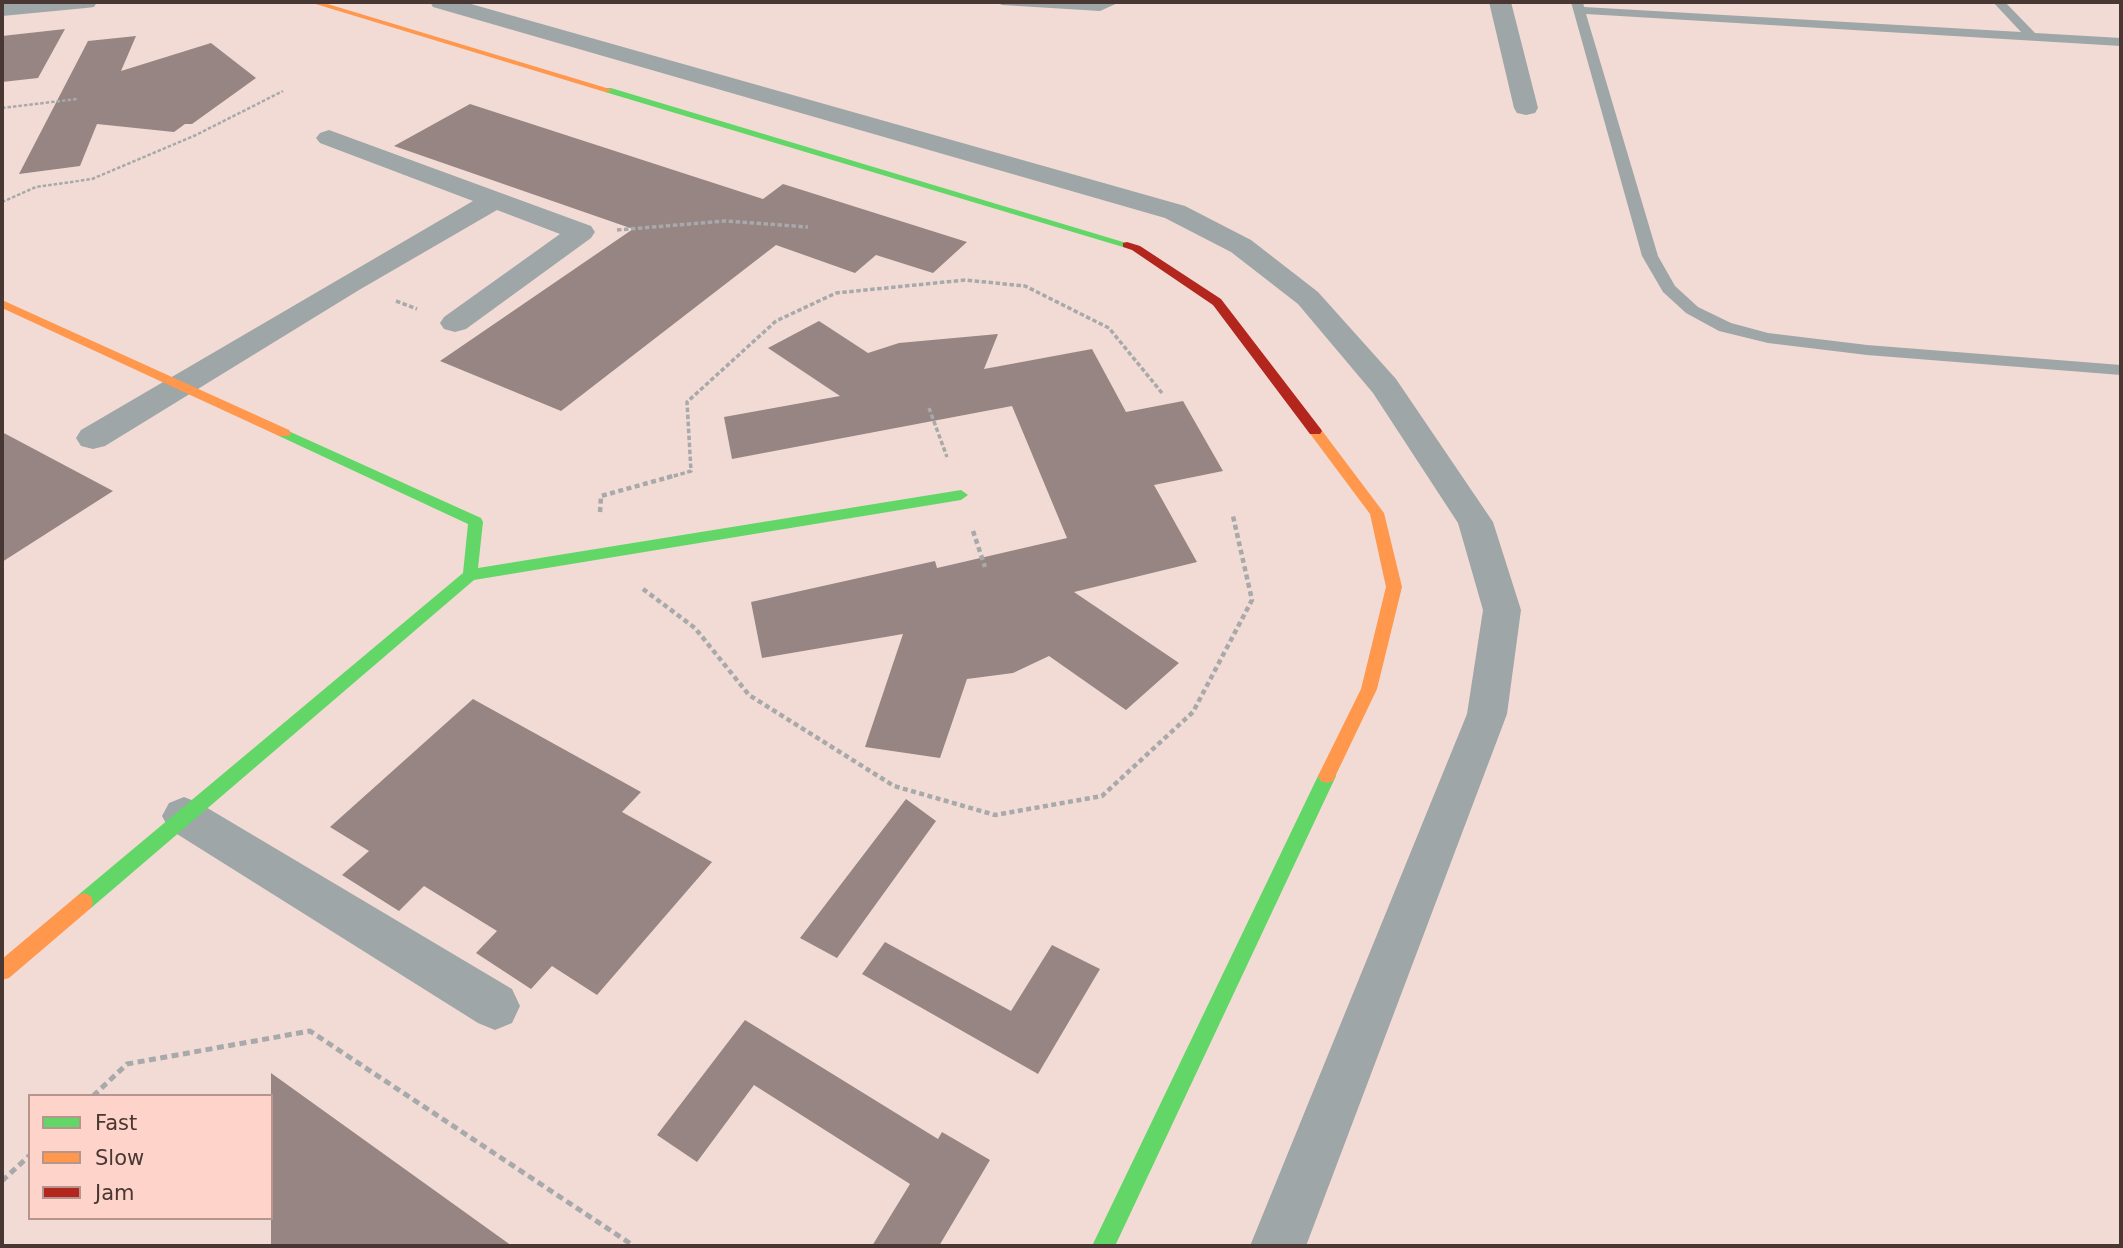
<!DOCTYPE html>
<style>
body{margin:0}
#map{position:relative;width:2123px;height:1248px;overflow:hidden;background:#f2dbd5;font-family:"DejaVu Sans",sans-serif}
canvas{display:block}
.frame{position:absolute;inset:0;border:4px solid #483733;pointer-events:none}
.legend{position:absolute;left:28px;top:1094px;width:245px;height:126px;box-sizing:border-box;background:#fed3c9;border:2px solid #b5958d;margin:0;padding:9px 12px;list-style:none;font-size:21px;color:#483733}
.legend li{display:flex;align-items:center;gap:14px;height:35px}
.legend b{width:35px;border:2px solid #b5958d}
</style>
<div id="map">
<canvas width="2123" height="1248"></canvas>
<div class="frame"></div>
<ul class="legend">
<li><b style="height:9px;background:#63d668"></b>Fast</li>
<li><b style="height:9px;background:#ff974d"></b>Slow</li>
<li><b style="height:9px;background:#b3261e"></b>Jam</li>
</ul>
</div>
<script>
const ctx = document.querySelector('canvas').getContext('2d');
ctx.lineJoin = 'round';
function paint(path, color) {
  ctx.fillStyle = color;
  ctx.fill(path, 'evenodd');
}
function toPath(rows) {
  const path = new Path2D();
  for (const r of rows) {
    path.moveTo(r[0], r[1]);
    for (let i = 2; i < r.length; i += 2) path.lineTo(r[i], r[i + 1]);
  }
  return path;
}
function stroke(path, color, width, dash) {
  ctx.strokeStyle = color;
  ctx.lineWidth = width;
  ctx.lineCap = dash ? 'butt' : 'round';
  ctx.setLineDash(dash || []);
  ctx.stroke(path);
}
paint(toPath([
 [65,29,38,78,2,82,2,36],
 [136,36,121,71,211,43,256,78,192,124,185,124,174,132,97,124,80,166,19,174,88,41],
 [470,104,763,199,783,184,967,242,933,273,876,255,855,273,776,245,561,411,440,361,633,229,394,146],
 [819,321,868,353,899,343,998,334,984,369,1092,349,1126,412,1183,401,1223,471,1154,485,1197,562,1074,592,1179,663,1126,710,1049,656,1013,673,967,679,940,758,865,747,903,634,762,658,751,602,935,561,937,568,1067,538,1012,406,732,459,724,417,840,396,768,348],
 [2,432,113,491,2,562],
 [473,699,641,792,622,812,712,862,597,995,552,966,531,989,476,953,497,931,424,886,399,911,342,875,369,851,330,827],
 [906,799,936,821,837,958,800,938],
 [885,942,1011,1011,1052,945,1100,969,1038,1074,862,974],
 [745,1020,938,1139,942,1132,990,1160,939,1246,872,1246,910,1184,754,1085,697,1162,657,1135],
 [271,1073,512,1246,271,1246]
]), '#978583');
stroke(toPath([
 [2,108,77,99],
 [2,202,36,187,92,179,196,135,283,91]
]), '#a7a9aa', 2.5, [3.5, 2]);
stroke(toPath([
 [617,230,725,221,808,227],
 [396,301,417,309],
 [929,408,947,457],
 [667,478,691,471,687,402,776,321,836,293,965,280,1025,286,1109,328,1162,393]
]), '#a7a9aa', 3.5, [4.5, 2.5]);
stroke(toPath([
 [600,512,601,496,673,476],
 [973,531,985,567],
 [643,589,695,628,749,695,894,786,995,815,1102,796,1193,712,1252,600,1233,516]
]), '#a7a9aa', 4.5, [5, 3.5]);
stroke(toPath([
 [93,1096,127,1064,310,1031,634,1246],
 [2,1181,30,1155]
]), '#a7a9aa', 5, [7, 4.5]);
paint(toPath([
 [996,2,1099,3,1120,2,1100,11,1002,5,996,2],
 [1571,2,1583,2,1584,7,2021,32,1993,2,2005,2,2035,33,2121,38,2121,46,1586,14,1658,256,1675,286,1698,307,1731,323,1768,333,1867,345,2121,365,2121,375,1867,355,1768,343,1719,331,1686,313,1663,292,1642,256,1571,2]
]), '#9ea6a7');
paint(toPath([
 [21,2,97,2,94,7,86,8,2,16,2,4,21,2],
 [430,2,464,2,1185,206,1251,240,1318,292,1396,379,1493,522,1521,610,1507,714,1306,1246,1250,1246,1467,714,1483,610,1458,523,1373,393,1298,304,1231,252,1165,218,433,7,430,2],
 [1489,2,1511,2,1538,108,1535,113,1526,115,1517,113,1514,108,1489,2],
 [329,130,591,226,595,232,591,238,466,329,455,332,444,329,440,323,444,317,560,234,497,210,359,290,105,446,93,449,81,446,76,438,81,430,473,201,320,143,316,138,320,133,329,130],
 [184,797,199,803,512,989,520,1006,512,1023,495,1030,478,1023,169,829,162,816,169,803,184,797]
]), '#9ea6a7');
paint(toPath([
 [605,88,611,88,1133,245,1123,247,605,92,605,88],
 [284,429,481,518,483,522,478,568,961,490,968,495,961,500,474,580,91,908,84,911,77,908,75,902,77,896,463,573,468,524,279,436,277,433,284,429],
 [1327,769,1333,771,1336,776,1115,1246,1092,1246,1318,776,1321,771,1327,769]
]), '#63d668');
paint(toPath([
 [309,2,321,2,613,90,605,92,309,2],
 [2,300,289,430,291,433,289,436,279,436,2,308,2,300],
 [1315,427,1320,428,1384,513,1402,587,1377,689,1333,781,1327,783,1321,781,1318,776,1361,689,1386,587,1370,514,1308,431,1315,427],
 [84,893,91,896,93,902,91,908,9,978,2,980,2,959,77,896,84,893]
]), '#ff974d');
paint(toPath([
 [1127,242,1140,246,1221,299,1320,428,1322,431,1320,434,1310,434,1213,305,1132,250,1123,247,1123,243,1127,242]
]), '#b3261e');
</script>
